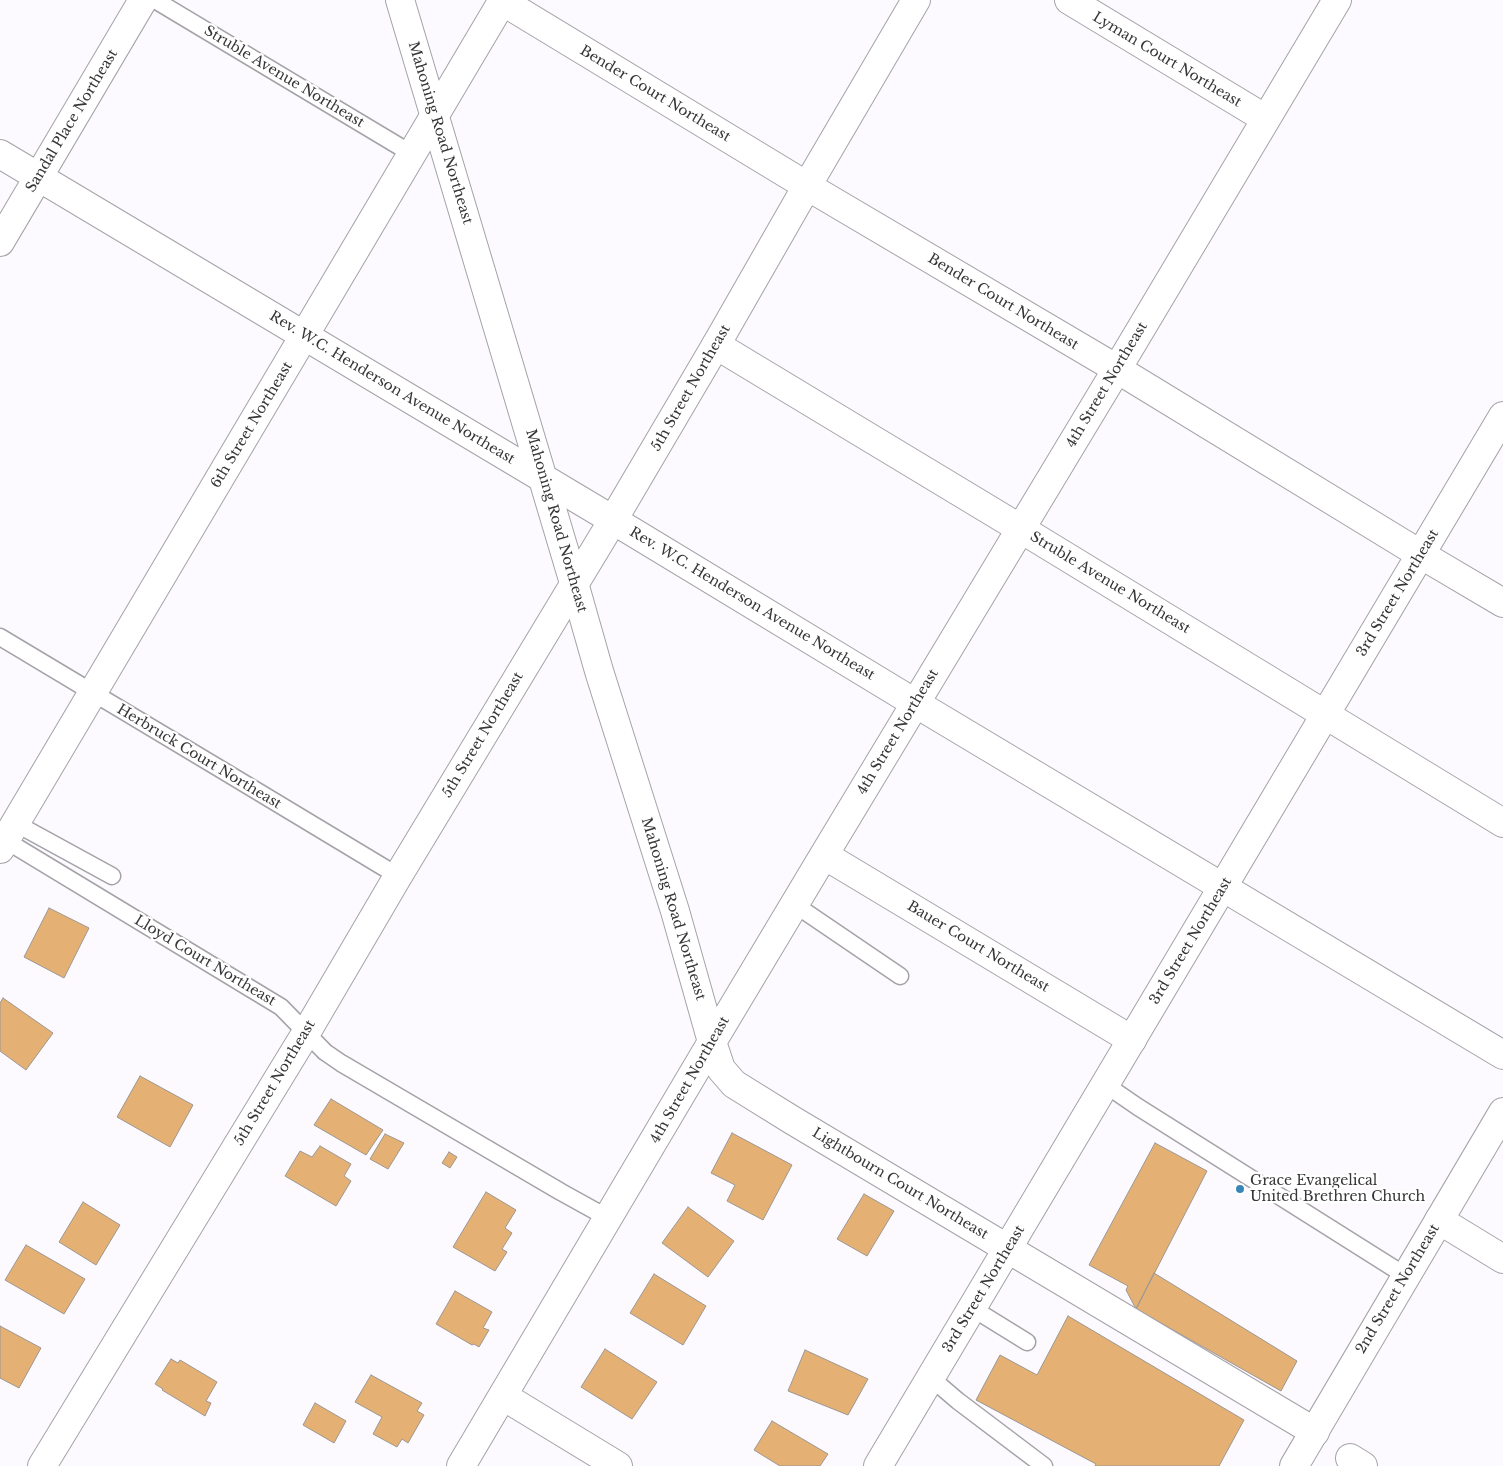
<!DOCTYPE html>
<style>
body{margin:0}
canvas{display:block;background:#fcfafe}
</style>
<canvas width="1503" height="1466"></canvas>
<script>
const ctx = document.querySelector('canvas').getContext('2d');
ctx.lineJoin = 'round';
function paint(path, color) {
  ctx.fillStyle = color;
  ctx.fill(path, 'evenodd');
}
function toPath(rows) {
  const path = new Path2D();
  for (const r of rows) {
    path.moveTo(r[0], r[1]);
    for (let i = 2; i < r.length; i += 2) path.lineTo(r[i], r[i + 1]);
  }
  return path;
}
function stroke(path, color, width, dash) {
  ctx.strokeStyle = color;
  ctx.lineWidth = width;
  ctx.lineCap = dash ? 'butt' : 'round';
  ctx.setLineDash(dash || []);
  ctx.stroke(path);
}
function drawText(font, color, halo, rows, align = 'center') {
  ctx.font = font + ' "Libre Baskerville",serif';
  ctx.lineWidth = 4.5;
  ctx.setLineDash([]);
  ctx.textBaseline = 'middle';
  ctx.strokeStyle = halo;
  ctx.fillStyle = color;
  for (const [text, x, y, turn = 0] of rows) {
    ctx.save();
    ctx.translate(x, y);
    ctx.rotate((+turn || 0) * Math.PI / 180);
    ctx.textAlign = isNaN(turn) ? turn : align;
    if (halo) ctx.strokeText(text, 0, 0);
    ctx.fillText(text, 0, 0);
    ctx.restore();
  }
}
const building = toPath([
 [49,908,89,928,64,978,24,957,49,908],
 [3,998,53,1033,26,1070,0,1051,0,1003,3,998],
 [140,1076,193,1105,170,1147,117,1117,140,1076],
 [331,1099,383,1130,366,1155,314,1125,331,1099],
 [732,1133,792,1165,763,1220,727,1201,735,1185,711,1173,732,1133],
 [385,1134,404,1143,388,1169,370,1159,385,1134],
 [1155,1143,1207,1171,1136,1309,1126,1290,1128,1286,1089,1265,1155,1143],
 [320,1146,351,1164,344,1176,351,1181,336,1206,285,1176,300,1151,312,1157,320,1146],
 [449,1152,457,1157,450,1168,442,1163,449,1152],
 [486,1192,516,1210,505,1228,512,1233,502,1249,507,1252,495,1271,453,1247,486,1192],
 [864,1194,894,1211,867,1256,837,1239,864,1194],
 [83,1202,120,1225,96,1265,59,1242,83,1202],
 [688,1207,734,1241,708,1277,662,1243,688,1207],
 [26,1245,85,1279,64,1314,5,1280,26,1245],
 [1154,1273,1297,1361,1281,1391,1136,1309,1154,1273],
 [654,1274,706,1306,683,1345,630,1313,654,1274],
 [455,1291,492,1312,483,1328,489,1330,479,1347,474,1344,472,1345,436,1324,455,1291],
 [1068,1316,1244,1420,1219,1466,1095,1466,1096,1464,976,1400,1000,1355,1037,1375,1068,1316],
 [0,1326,41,1348,19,1388,0,1378,0,1326],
 [605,1349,657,1382,632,1419,581,1387,605,1349],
 [805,1350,868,1379,848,1415,788,1391,805,1350],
 [171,1359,178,1363,180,1360,217,1382,206,1401,211,1403,205,1416,162,1390,163,1389,155,1384,171,1359],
 [371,1375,422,1403,417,1411,424,1415,408,1443,402,1439,397,1447,373,1434,382,1417,355,1402,371,1375],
 [315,1403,346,1421,334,1443,303,1425,315,1403],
 [772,1421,828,1454,820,1466,780,1466,754,1450,772,1421]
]);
paint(building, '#e4b073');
stroke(building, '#9c9792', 1);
const service = toPath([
 [155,0,412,154],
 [0,637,222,770,398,876],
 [15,823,112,876],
 [0,837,281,1007,325,1052,341,1063,561,1192,608,1218],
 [794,904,900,976],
 [1106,1085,1138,1107,1406,1276],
 [972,1308,1027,1342],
 [931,1378,958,1401,1044,1466]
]);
const minor = toPath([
 [1069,0,1266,119],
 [502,1,807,186,1117,369,1420,554,1503,603],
 [0,154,613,520,915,703,1503,1055],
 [0,242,143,0],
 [716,345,1021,529,1503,823],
 [824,855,1132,1040],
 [1439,1220,1503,1259],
 [503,1396,618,1466],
 [1315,1432,792,1120,734,1084,721,1069,712,1042,824,855,1117,369,1337,0],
 [1350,1458,1363,1466]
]);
const tertiary = toPath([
 [461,1466,712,1042,675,911,599,671,574,583],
 [878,1466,1503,416],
 [1294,1466,1503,1112]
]);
const secondary = toPath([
 [400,0,574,583],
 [0,849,503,0],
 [42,1466,306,1033,398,876,613,520,716,345,807,186,916,0]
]);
stroke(service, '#a5a2a8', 19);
stroke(minor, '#a5a2a8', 30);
stroke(tertiary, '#a5a2a8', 30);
stroke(secondary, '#a5a2a8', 30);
stroke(service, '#fff', 16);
stroke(minor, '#fff', 28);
stroke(tertiary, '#fff', 28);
stroke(secondary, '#fff', 28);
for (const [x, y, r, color] of [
 [1240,1189,5,"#3886b8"]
]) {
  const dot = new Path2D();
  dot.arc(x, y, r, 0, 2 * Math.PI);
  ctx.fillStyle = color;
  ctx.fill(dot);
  stroke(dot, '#fff', 2);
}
drawText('14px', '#363537', '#fff', [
 ["Lyman Court Northeast",1167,60,31],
 ["Struble Avenue Northeast",284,77,31],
 ["Bender Court Northeast",655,94,31],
 ["Sandal Place Northeast",72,121,-59],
 ["Mahoning Road Northeast",440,133,73],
 ["Bender Court Northeast",1003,302,31],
 ["4th Street Northeast",1107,385,-59],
 ["Rev. W.C. Henderson Avenue Northeast",392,388,31],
 ["5th Street Northeast",691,388,-60],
 ["6th Street Northeast",252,425,-59],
 ["Mahoning Road Northeast",556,521,74],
 ["Struble Avenue Northeast",1110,583,31],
 ["3rd Street Northeast",1398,593,-59],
 ["Rev. W.C. Henderson Avenue Northeast",752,604,31],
 ["4th Street Northeast",898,732,-59],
 ["5th Street Northeast",483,735,-59],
 ["Herbruck Court Northeast",199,757,31],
 ["Mahoning Road Northeast",673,909,73],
 ["3rd Street Northeast",1191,941,-59],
 ["Bauer Court Northeast",978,947,31],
 ["Lloyd Court Northeast",205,961,31],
 ["4th Street Northeast",690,1080,-60],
 ["5th Street Northeast",275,1083,-59],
 ["Lightbourn Court Northeast",900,1184,31],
 ["3rd Street Northeast",984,1289,-59],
 ["2nd Street Northeast",1398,1289,-59]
]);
drawText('14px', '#363537', '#fff', [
 ["Grace Evangelical",1250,1181],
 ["United Brethren Church",1250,1197]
], 'left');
</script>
